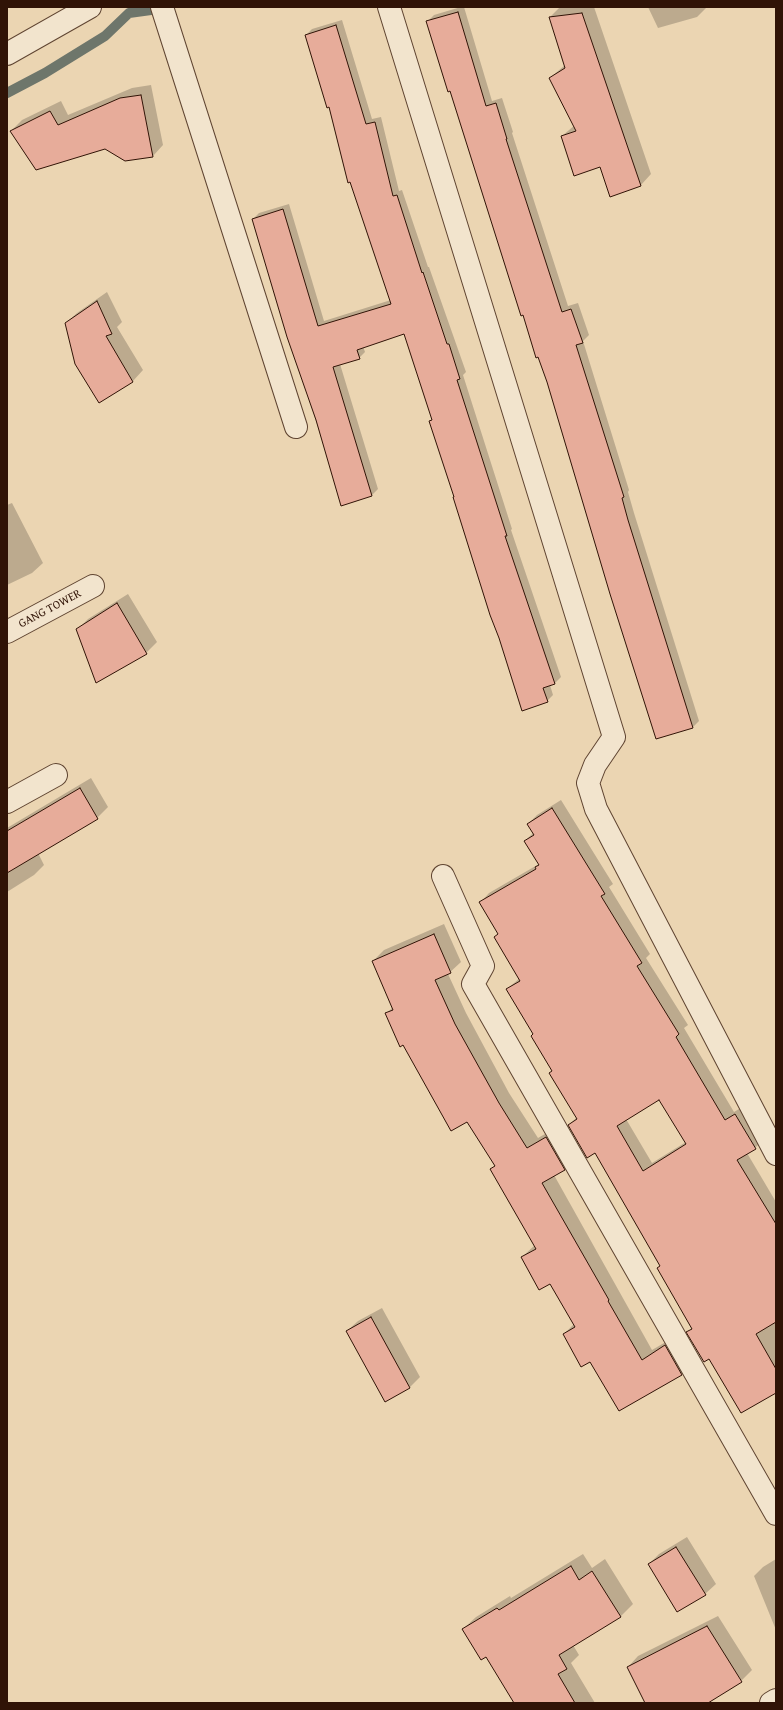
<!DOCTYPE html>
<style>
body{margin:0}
#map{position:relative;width:783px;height:1710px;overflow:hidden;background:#ebd5b2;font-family:"Gentium Book Plus",serif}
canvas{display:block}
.frame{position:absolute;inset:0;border:8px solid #301306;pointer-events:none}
</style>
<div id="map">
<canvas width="783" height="1710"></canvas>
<div class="frame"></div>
</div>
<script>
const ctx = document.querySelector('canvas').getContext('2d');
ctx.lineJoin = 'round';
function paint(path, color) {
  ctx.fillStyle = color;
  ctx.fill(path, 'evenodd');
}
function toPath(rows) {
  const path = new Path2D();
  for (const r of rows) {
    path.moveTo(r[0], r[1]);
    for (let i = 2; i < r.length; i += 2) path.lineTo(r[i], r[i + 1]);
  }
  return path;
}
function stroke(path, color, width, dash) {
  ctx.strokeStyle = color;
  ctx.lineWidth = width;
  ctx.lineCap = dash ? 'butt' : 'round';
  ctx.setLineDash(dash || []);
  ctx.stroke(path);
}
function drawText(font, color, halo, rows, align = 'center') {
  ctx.font = font + ' "Gentium Book Plus",serif';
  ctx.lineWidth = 3.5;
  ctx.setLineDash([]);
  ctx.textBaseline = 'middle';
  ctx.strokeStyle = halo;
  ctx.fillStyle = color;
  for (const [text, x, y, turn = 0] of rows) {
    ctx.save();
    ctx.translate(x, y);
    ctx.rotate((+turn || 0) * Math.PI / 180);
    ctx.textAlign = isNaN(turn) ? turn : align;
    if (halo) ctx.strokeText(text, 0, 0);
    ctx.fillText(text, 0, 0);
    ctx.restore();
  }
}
paint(toPath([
 [461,7,464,7,492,101,502,98,513,132,512,133,568,306,578,303,589,335,583,341,629,490,628,492,634,513,699,721,693,727,548,382,428,21,434,15],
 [560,7,594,7,651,174,641,185,611,195,601,166,562,136,575,125,550,78,565,65,550,17],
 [648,7,707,7,697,17,658,28],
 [342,20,372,119,381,117,399,191,402,190,428,267,429,267,466,372,463,375,512,529,511,530,561,677,555,683,550,685,553,695,547,701,455,496,430,421,432,419,405,333,363,346,365,352,359,358,340,364,378,489,372,495,342,505,253,219,259,213,289,204,324,321,391,300,306,35,312,29],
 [151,85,163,145,153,156,11,131,22,120,61,101,68,115,132,88],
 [107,292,122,322,117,327,143,370,133,381,100,402,66,323,77,313],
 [12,503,43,563,32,573,7,585,7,505],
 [128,594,157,642,146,653,77,630,88,619],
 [91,778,108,807,97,818,38,853,44,865,34,875,7,892,7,828],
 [561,800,613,884,609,887,650,954,646,958,688,1025,684,1028,734,1112,744,1106,764,1139,755,1148,747,1153,776,1202,776,1392,709,1358,688,1332,692,1328,661,1266,596,1152,569,1125,577,1117,534,1034,507,989,520,978,495,937,499,933,481,902,489,893,539,864,525,841,534,832,528,824,537,815],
 [659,1098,686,1142,652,1163,626,1119],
 [444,924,461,962,448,974,466,1013,509,1093,538,1138,557,1127,575,1159,565,1170,554,1175,652,1350,676,1336,692,1363,681,1374,591,1361,564,1334,574,1324,550,1283,522,1257,535,1245,492,1169,495,1165,467,1120,386,1014,393,1007,373,961,384,950],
 [382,1308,420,1377,409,1388,347,1331,358,1321],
 [687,1537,716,1584,705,1594,649,1564,659,1554],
 [583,1554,592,1568,605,1559,633,1604,620,1617,573,1645,579,1655,571,1663,595,1703,515,1703,486,1656,463,1629,476,1617,510,1596,511,1598],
 [776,1559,776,1630,754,1576,763,1567],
 [718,1616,752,1670,741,1681,706,1703,646,1703,628,1667,638,1656]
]), '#0003');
stroke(toPath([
 [7,93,45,73,105,36,129,13,151,10]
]), '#6e766b', 10);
const building = toPath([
 [458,12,486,106,496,103,507,139,506,139,562,312,571,309,583,343,576,345,624,497,622,498,628,520,693,728,656,739,610,594,547,382,538,357,536,358,523,315,521,316,450,91,448,92,426,21,458,12],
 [582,13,641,186,610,197,600,167,574,176,561,136,576,131,549,78,565,68,549,17,582,13],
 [336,25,366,124,375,122,393,196,397,195,422,273,423,272,447,344,449,344,460,379,457,380,507,536,505,536,555,684,543,688,548,702,522,711,499,638,490,615,453,497,454,497,429,421,432,420,404,334,357,350,360,359,333,367,372,496,341,506,316,420,287,337,252,219,283,209,318,326,391,304,350,182,348,183,329,107,327,108,305,35,336,25],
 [141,95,153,157,125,161,105,149,36,170,10,131,50,111,58,125,120,98,141,95],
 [97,301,112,334,106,336,133,382,99,403,75,364,65,323,97,301],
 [117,603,147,654,96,683,76,629,117,603],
 [80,788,98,819,7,873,7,831,80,788],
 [552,808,605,894,601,896,642,963,637,966,679,1034,676,1037,725,1120,735,1114,756,1149,737,1160,776,1224,776,1322,756,1334,776,1369,776,1393,741,1413,709,1359,704,1362,686,1332,692,1329,657,1268,660,1266,595,1153,587,1158,568,1125,577,1119,549,1073,552,1071,531,1036,533,1034,506,989,520,981,494,937,498,934,479,902,536,869,535,867,539,865,524,841,534,835,527,824,552,808],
 [659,1100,686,1144,643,1171,617,1126,659,1100],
 [434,934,451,973,435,980,455,1024,499,1103,527,1148,546,1137,565,1170,542,1183,609,1300,608,1301,642,1360,665,1345,682,1375,619,1411,590,1362,581,1367,563,1334,575,1327,550,1284,539,1290,521,1257,536,1249,490,1169,495,1166,467,1122,451,1131,403,1045,400,1047,385,1013,393,1010,372,961,434,934],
 [371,1317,410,1388,385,1402,346,1331,371,1317],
 [676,1547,706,1595,677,1612,648,1564,676,1547],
 [571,1566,579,1580,592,1571,621,1617,559,1655,567,1669,558,1674,575,1703,514,1703,486,1657,481,1660,462,1629,497,1608,499,1610,571,1566],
 [707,1626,742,1682,708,1703,645,1703,627,1667,707,1626]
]);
paint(building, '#e7ac9a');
stroke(building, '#301306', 1);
const minor = toPath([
 [162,7,296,427],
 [389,7,614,737,595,765,588,783,596,809,776,1154],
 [7,54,90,7],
 [7,632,93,586],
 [7,802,56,775],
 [443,876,483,966,473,984,776,1514],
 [771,1703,776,1700]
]);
stroke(minor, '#5f4431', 24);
stroke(minor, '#f2e4cd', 22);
drawText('12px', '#301306', '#f2e4cd', [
 ["GANG TOWER",50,609,-28]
]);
</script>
